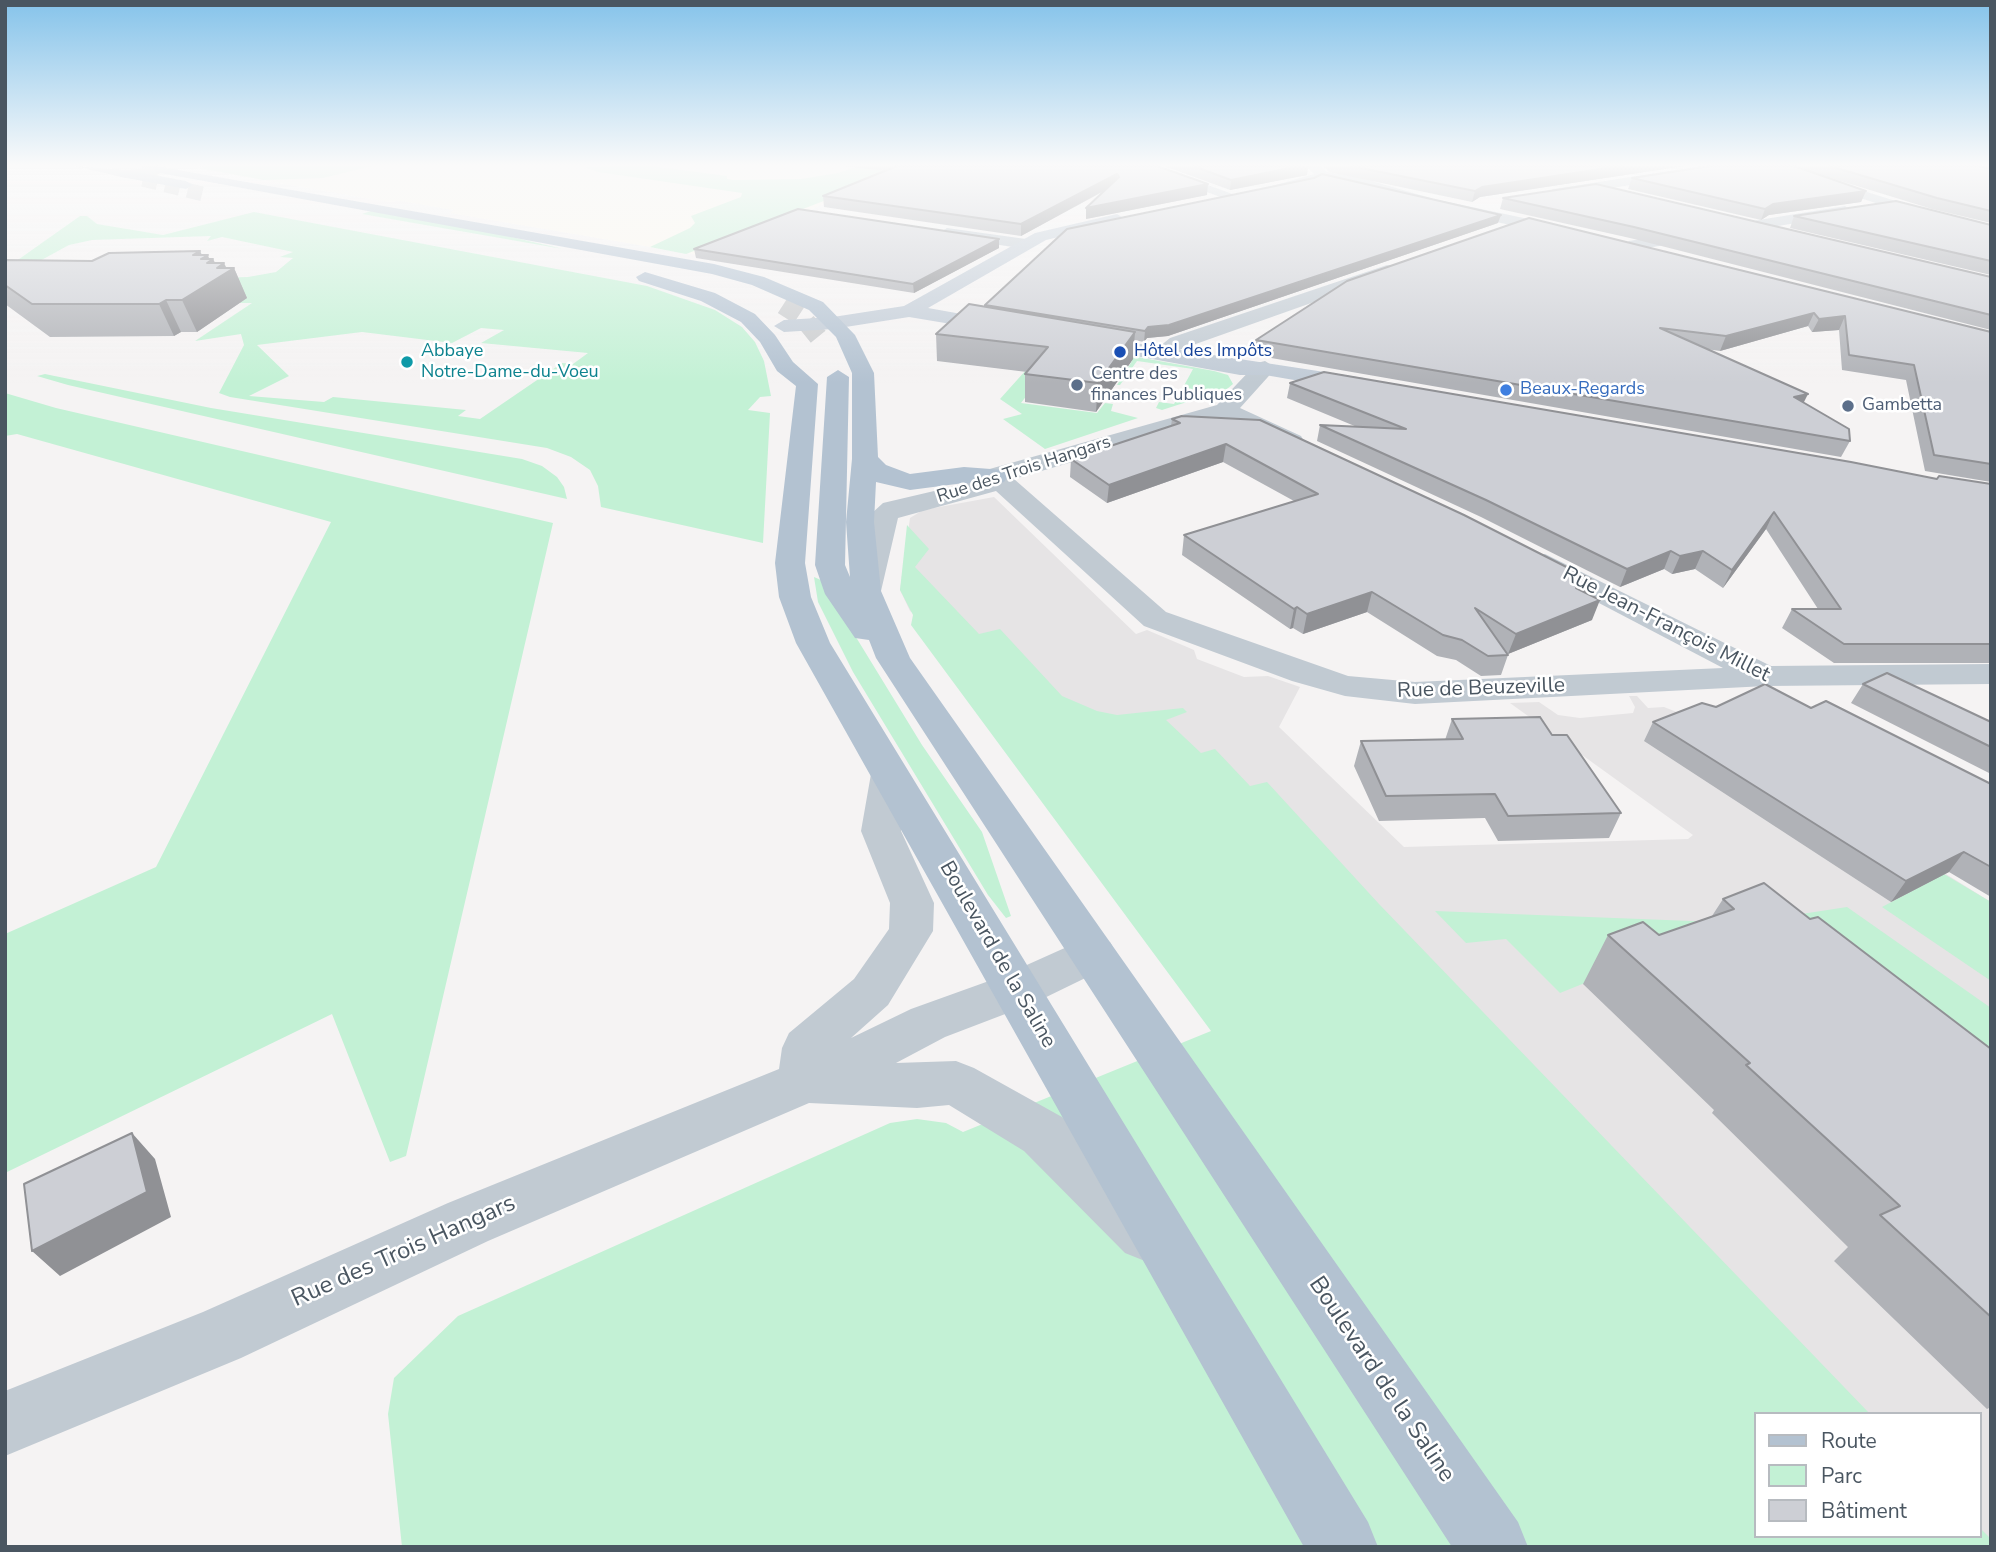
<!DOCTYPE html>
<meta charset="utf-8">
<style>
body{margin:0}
#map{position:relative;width:1996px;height:1552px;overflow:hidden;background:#f5f3f3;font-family:"Nunito Sans",sans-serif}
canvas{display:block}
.frame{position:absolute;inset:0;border:7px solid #4a5661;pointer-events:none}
.legend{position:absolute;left:1754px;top:1412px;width:228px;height:126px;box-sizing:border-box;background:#fff;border:2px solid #b7bbc0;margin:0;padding:9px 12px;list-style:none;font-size:21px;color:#4a5661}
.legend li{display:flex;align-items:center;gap:14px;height:35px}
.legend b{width:35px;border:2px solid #b7bbc0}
</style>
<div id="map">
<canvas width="1996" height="1552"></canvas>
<div class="frame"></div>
<ul class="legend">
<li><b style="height:9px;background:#b3c2d1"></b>Route</li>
<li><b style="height:19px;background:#c3f1d5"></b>Parc</li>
<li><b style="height:19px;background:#cdcfd5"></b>Bâtiment</li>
</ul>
</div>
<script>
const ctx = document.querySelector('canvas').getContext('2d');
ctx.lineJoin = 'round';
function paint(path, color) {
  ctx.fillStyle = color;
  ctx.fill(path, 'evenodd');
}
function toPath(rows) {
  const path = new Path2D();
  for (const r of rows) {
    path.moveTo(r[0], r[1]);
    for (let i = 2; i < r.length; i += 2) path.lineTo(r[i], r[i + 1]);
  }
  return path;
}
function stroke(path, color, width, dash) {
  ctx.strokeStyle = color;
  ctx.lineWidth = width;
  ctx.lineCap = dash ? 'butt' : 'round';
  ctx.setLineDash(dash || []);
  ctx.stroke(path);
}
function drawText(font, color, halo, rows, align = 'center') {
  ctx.font = font + ' "Nunito Sans",sans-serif';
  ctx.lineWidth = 5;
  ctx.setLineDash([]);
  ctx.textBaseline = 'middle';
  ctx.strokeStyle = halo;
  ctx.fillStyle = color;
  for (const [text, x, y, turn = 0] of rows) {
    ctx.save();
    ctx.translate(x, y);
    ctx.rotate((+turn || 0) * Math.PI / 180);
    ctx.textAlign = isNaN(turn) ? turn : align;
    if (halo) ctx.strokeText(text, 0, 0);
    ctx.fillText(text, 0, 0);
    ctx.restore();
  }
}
paint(toPath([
 [203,166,947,166,891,177,698,255,450,213,454,210,402,201,388,202,195,168]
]), '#fdf9ef');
paint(toPath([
 [994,497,1136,634,1147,630,1194,650,1197,659,1244,677,1268,676,1300,687,1279,727,1404,847,1688,839,1693,835,1510,703,1539,702,1558,715,1580,718,1633,713,1635,707,1629,696,1637,696,1648,708,1664,707,1697,720,1991,902,1991,1547,1737,1547,1061,723,910,611,900,590,910,518,923,510],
 [1756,1414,1980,1414,1980,1536,1756,1536]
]), '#e6e4e5');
paint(toPath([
 [209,166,372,166,323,178,264,180,199,168],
 [652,166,727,176,727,179,734,180,801,179,838,173,859,166,899,172,686,254,650,247,690,228,695,223,691,216,741,197,742,193,598,172,584,167],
 [371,211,482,230,563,249,362,214],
 [254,212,647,286,715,310,742,327,755,342,764,361,771,396,760,397,748,410,770,413,763,543,601,507,598,486,590,470,571,457,547,448,230,397,219,393,244,345,241,334,195,341,252,303,240,303,214,278,248,277,276,272,293,258,280,257,293,252,222,237,207,241,211,236,92,240,69,245,36,263,5,269,80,216,87,216,97,224,163,235],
 [481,328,504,330,481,343,588,353,573,364,562,363,480,419,458,416,466,410,333,397,324,402,249,396,289,376,257,345,362,332,452,343],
 [1050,341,1214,371,1228,375,1233,384,1227,389,1162,410,1156,408,1159,402,1174,404,1193,369,1137,361,1120,385,1117,385,1132,361,1066,352],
 [1026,370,1044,373,1021,403,1097,413,1105,403,1113,404,1111,411,1138,418,1045,449,1003,419,1022,414,1000,399],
 [45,374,211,408,522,459,542,466,557,477,564,487,567,499,68,385,37,376],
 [5,393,56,408,553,523,406,1156,390,1162,332,1014,5,1173,5,934,156,867,331,522,17,434,5,436],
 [907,525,929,549,915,567,979,634,1000,629,1062,696,1097,711,1117,715,1183,708,1187,712,1166,720,1201,753,1215,749,1250,786,1267,782,1379,904,1870,1414,1756,1414,1756,1536,1980,1536,1980,1528,1991,1539,1991,1547,402,1547,388,1414,394,1378,458,1316,890,1123,917,1119,946,1123,963,1132,1211,1031,911,625,913,615,900,590],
 [814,577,821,580,922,745,982,832,1011,916,1006,918,988,895,853,672,818,602],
 [1944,874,1991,902,1991,981,1882,907],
 [1847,907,1991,1008,1991,1133,1617,970,1560,993,1506,939,1466,943,1435,911,1743,923]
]), '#c3f1d5');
stroke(toPath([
 [158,166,143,174,142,179,203,194]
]), '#caccce', 15, [15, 8]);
stroke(toPath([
 [783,305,803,318,824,344]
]), '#caccce', 19, [19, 10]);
paint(toPath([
 [1135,166,1156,166,1238,196,1231,200,1226,199,1135,166],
 [1702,166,1736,166,1729,170,1553,197,1546,193,1553,189,1702,166],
 [1763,166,1784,166,1931,212,1991,226,1991,236,1921,218,1763,166],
 [1321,171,1358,177,1434,199,1571,228,1579,233,1571,238,1431,208,1356,185,1316,178,1314,175,1321,171],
 [1845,206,1853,211,1850,214,1629,251,1621,246,1629,241,1845,206],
 [947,228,1026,239,1034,244,1026,249,941,236,939,233,947,228],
 [1387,265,1393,266,1396,270,1393,274,1176,351,1169,353,1159,347,1170,338,1387,265],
 [1265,361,1276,368,1240,408,1301,436,1304,441,1301,446,1283,446,1223,418,1014,479,1166,612,1348,676,1415,682,1723,668,1534,569,1530,563,1534,557,1545,554,1771,666,1991,664,1991,684,1766,686,1415,704,1345,696,1292,681,1144,626,996,491,898,518,881,591,877,598,866,600,855,598,851,591,871,514,883,503,964,484,976,480,986,470,1217,405,1257,363,1265,361],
 [890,762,904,765,909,774,901,831,934,903,933,931,888,1005,851,1038,911,1009,1000,977,1078,942,1094,936,1110,942,1117,954,1110,966,1034,1003,945,1037,896,1063,956,1061,974,1068,1062,1117,1165,1215,1174,1234,1165,1253,1145,1261,1125,1253,1024,1151,949,1105,917,1108,809,1103,488,1241,241,1358,5,1456,5,1391,203,1312,448,1203,779,1069,782,1048,789,1033,854,979,889,929,890,903,861,831,871,774,876,765,890,762]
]), '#c1cad2');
paint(toPath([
 [74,166,126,170,165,166,167,169,160,173,126,178,74,166],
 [1306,166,1321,166,1328,173,1327,177,1272,192,1265,188,1314,174,1306,166],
 [1117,214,1125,219,1123,222,1046,240,928,308,1012,323,1015,327,1012,331,1005,333,909,317,833,329,784,332,774,326,784,320,833,317,904,306,1035,233,1117,214],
 [1082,335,1364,378,1375,385,1364,392,1265,375,1240,375,1075,345,1072,341,1082,335]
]), '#c1cbd6');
paint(toPath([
 [155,166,714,264,764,277,823,302,855,335,874,373,878,457,886,465,910,474,964,467,1004,470,1008,476,1004,482,995,484,964,483,910,490,876,482,874,522,881,591,910,658,1518,1522,1528,1547,1452,1547,876,658,869,640,855,638,825,594,815,565,827,377,838,370,849,377,845,565,850,577,846,522,852,459,852,373,836,337,809,310,752,285,712,274,160,173,155,172,155,166],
 [126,170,186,181,193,185,186,189,121,177,119,174,126,170],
 [645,272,715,293,755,314,775,335,793,362,818,384,805,563,811,597,830,643,1368,1522,1378,1547,1304,1547,796,643,779,597,775,563,796,386,777,371,760,342,741,322,701,301,639,281,636,277,645,272]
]), '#b3c2d1');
paint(toPath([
 [844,166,1157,166,1207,195,1086,219,1106,190,1021,236,824,207,823,196,885,171],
 [1164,166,1308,166,1307,175,1230,190],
 [1323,166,1684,166,1480,197,1472,202,1329,172],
 [1710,166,1991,166,1991,223,1932,209,1808,171,1866,191,1861,202,1769,215,1761,220,1628,189,1632,178],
 [1503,198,1991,277,1991,330,1630,238,1500,209],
 [1794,216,1991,225,1991,275,1790,228],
 [1529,218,1991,332,1991,482,1925,471,1906,380,1842,370,1839,330,1812,332,1808,326,1720,351,1706,349,1804,403,1850,441,1841,457,1254,355,1256,340],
 [1498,223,1168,336,1147,338,1144,342,1134,340,1133,359,1096,412,1025,402,1025,374,1027,372,937,361,936,334,985,307,985,305],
 [999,248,914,293,696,258,694,249],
 [200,251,202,255,209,259,213,259,215,263,226,268,234,268,247,298,197,332,181,332,174,336,50,337,5,304,5,260,92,261],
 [1290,383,1937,479,1991,484,1991,663,1834,663,1782,628,1792,609,1818,609,1766,529,1723,588,1695,569,1672,574,1664,569,1620,587,1481,517,1317,441,1320,425,1357,427,1287,398],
 [1172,419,1589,594,1592,620,1508,654,1506,652,1508,655,1501,675,1481,676,1456,660,1437,656,1367,612,1303,634,1293,628,1290,629,1182,555,1184,535,1294,501,1223,462,1107,503,1070,477,1071,459,1171,426],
 [1863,684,1991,722,1991,774,1851,703],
 [1716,707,1811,708,1991,784,1991,897,1949,872,1891,902,1644,741,1653,722],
 [1452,719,1552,735,1621,813,1609,838,1498,841,1485,818,1379,821,1354,766,1361,741,1445,740],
 [1723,899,1810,919,1991,1049,1991,1407,1987,1409,1834,1261,1848,1247,1712,1113,1714,1110,1583,984,1608,935,1659,935,1712,916]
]), '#b0b2b7');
paint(toPath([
 [1300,166,1308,166,1307,175,1230,190,1231,180],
 [1621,166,1684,166,1480,197,1472,202,1475,191,1482,187],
 [1117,174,1116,184,1021,236,1021,224],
 [1208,184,1207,195,1086,219,1086,208],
 [1866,191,1861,202,1769,215,1761,220,1765,209,1773,204],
 [1501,215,1498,223,1168,336,1147,338,1144,342,1145,331,1148,327],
 [999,239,999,248,914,293,913,284],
 [200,251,203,258,208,255,210,261,213,259,217,267,224,263,228,271,234,268,247,298,197,332,182,300,193,255],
 [166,300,181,332,174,336,159,304],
 [1814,313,1808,326,1720,351,1726,336],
 [1845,316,1839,330,1812,332,1819,319],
 [1135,332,1133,359,1096,412,1098,383],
 [1808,394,1800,410,1794,397],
 [1226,444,1223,462,1107,503,1109,485],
 [1774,512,1766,529,1723,588,1732,570],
 [1671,551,1664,569,1620,587,1627,569],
 [1703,551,1695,569,1672,574,1680,556],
 [1594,581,1586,600,1576,588],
 [1372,592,1367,612,1303,634,1307,614],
 [1600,600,1592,620,1508,654,1516,634],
 [1297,607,1293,628,1290,629,1294,609],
 [1964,852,1949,872,1891,902,1906,881],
 [132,1133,155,1159,171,1217,60,1276,32,1251]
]), '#909195');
const building = toPath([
 [897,166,1157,166,1208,184,1086,208,1119,177,1117,174,1021,224,823,196,897,166],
 [1193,166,1300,166,1231,180,1193,166],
 [1351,166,1621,166,1482,187,1475,191,1351,166],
 [1710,166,1794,166,1866,191,1773,204,1765,209,1632,178,1710,166],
 [1830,166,1980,166,1991,169,1991,211,1937,198,1830,166],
 [1322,174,1501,215,1169,325,1148,327,1145,331,985,305,1067,229,1314,178,1322,174],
 [1596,184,1991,277,1991,315,1634,227,1503,198,1596,184],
 [1896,201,1991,225,1991,261,1794,216,1896,201],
 [798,209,999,239,913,284,694,249,798,209],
 [1529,218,1991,332,1991,464,1934,455,1914,365,1849,355,1845,316,1819,319,1814,313,1726,336,1660,328,1808,394,1794,397,1849,429,1850,441,1256,340,1347,281,1529,218],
 [200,251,193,255,208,255,201,259,213,259,207,263,224,263,217,268,234,268,182,300,166,300,159,304,32,304,5,285,5,260,92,261,109,253,200,251],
 [969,304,1135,332,1098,383,1025,374,1048,347,936,334,969,304],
 [1324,372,1851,462,1937,479,1939,476,1991,484,1991,644,1844,644,1792,609,1841,609,1774,512,1732,570,1703,551,1680,556,1671,551,1627,569,1486,500,1320,425,1406,429,1290,383,1324,372],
 [1182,416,1260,420,1464,515,1594,581,1576,588,1600,600,1516,634,1475,608,1508,655,1488,656,1462,640,1443,635,1372,592,1307,614,1297,607,1294,609,1184,535,1318,494,1226,444,1109,485,1071,459,1180,423,1172,419,1182,416],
 [1887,673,1991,722,1991,747,1863,684,1887,673],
 [1765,684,1811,708,1826,701,1991,784,1991,867,1964,852,1906,881,1653,722,1702,703,1716,707,1765,684],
 [1540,717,1552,735,1567,735,1621,813,1508,816,1495,794,1386,796,1361,741,1463,739,1452,719,1540,717],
 [1764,883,1810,919,1818,917,1991,1049,1991,1317,1880,1215,1900,1206,1746,1065,1750,1063,1608,935,1643,922,1659,935,1734,909,1723,899,1764,883],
 [132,1133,147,1192,32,1251,24,1184,132,1133]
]);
paint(building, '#cdcfd5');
stroke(building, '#909195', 2);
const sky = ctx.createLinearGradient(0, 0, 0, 383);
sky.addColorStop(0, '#85c3ea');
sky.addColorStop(0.43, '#fafafa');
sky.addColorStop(1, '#fafafa00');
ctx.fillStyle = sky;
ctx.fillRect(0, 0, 1996, 383);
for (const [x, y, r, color] of [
 [1120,352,7,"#1a4fb4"],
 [407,362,7,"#0f9aa8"],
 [1077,385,7,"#5c6f8a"],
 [1506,390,7,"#3f7fe0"],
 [1848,406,7,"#5c6f8a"]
]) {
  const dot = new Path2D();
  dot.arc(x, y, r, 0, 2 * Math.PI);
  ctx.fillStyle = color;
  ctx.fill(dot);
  stroke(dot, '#fff', 2.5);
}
drawText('18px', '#0d838f', '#fff', [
 ["Abbaye",421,352],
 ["Notre-Dame-du-Voeu",421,373]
], 'left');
drawText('18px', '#164399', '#fff', [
 ["Hôtel des Impôts",1134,352]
], 'left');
drawText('18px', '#4e5e75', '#fff', [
 ["Centre des",1091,375],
 ["finances Publiques",1091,396],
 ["Gambetta",1862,406]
], 'left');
drawText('18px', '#366cbe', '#fff', [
 ["Beaux-Regards",1520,390]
], 'left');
drawText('18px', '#4a5661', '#fff', [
 ["Rue des Trois Hangars",1024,470,-18]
]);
drawText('21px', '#4a5661', '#fff', [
 ["Rue Jean-François Millet",1666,625,27],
 ["Rue de Beuzeville",1481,689,-2],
 ["Boulevard de la Saline",997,955,60]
]);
drawText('24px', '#4a5661', '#fff', [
 ["Rue des Trois Hangars",404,1252,-24],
 ["Boulevard de la Saline",1381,1380,56]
]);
</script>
